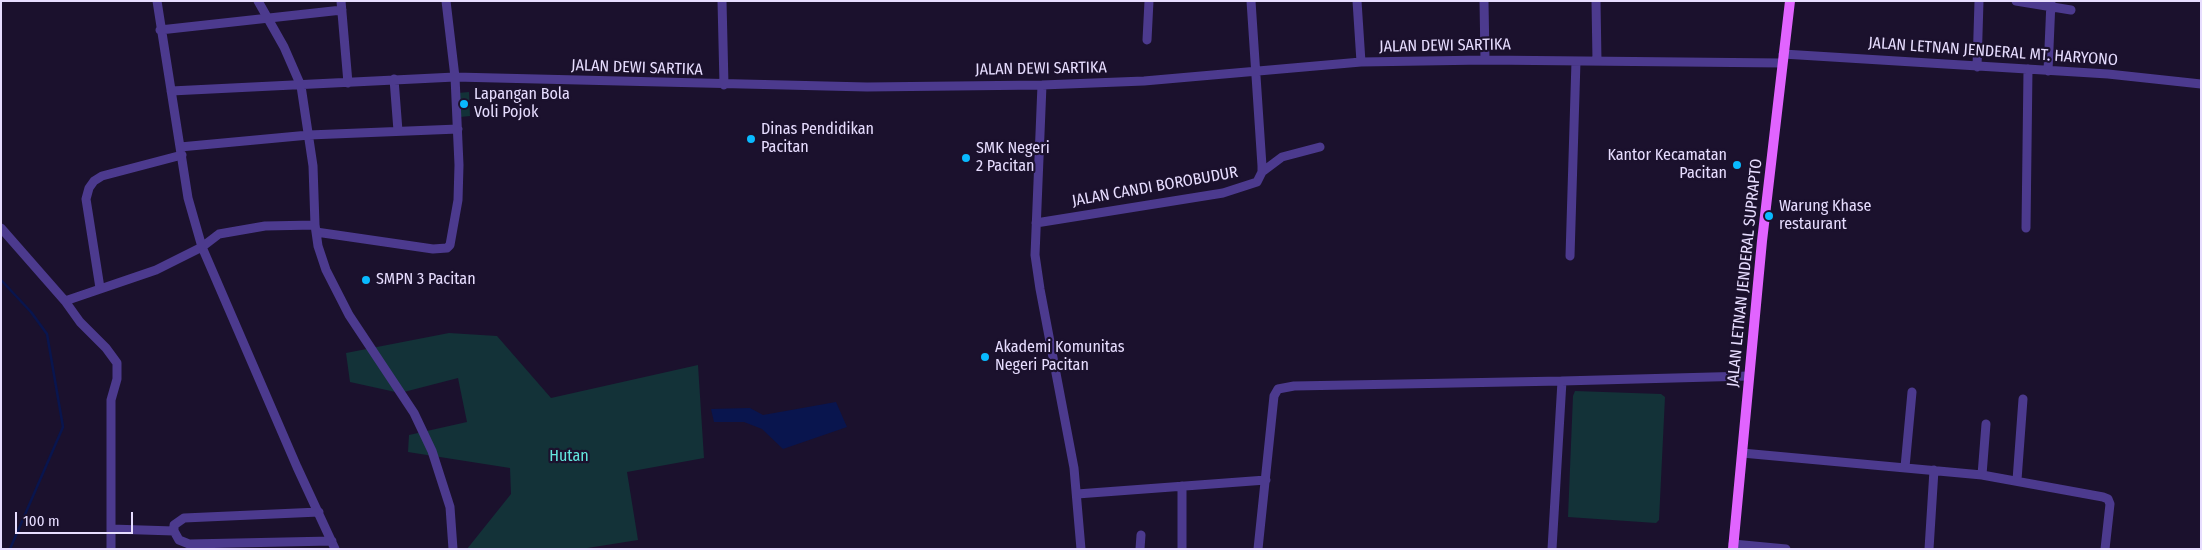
<!DOCTYPE html>
<style>
body{margin:0}
#map{position:relative;width:2202px;height:550px;overflow:hidden;background:#1b112d;font-family:"Fira Sans Condensed",sans-serif}
canvas{display:block}
.frame{position:absolute;inset:0;border:2px solid #e7ddff;pointer-events:none}
.scale{position:absolute;left:15px;top:512px;width:118px;height:22px;box-sizing:border-box;border:2px solid #e7ddff;border-top:0;padding-left:6px;font-size:15px;line-height:18px;white-space:nowrap;color:#e7ddff;-webkit-text-stroke:4px #1b112d;paint-order:stroke}
</style>
<div id="map">
<canvas width="2202" height="550"></canvas>
<div class="frame"></div>
<div class="scale">100 m</div>
</div>
<script>
const ctx = document.querySelector('canvas').getContext('2d');
ctx.lineJoin = 'round';
function paint(path, color) {
  ctx.fillStyle = color;
  ctx.fill(path, 'evenodd');
}
function toPath(rows) {
  const path = new Path2D();
  for (const r of rows) {
    path.moveTo(r[0], r[1]);
    for (let i = 2; i < r.length; i += 2) path.lineTo(r[i], r[i + 1]);
  }
  return path;
}
function stroke(path, color, width, dash) {
  ctx.strokeStyle = color;
  ctx.lineWidth = width;
  ctx.lineCap = dash ? 'butt' : 'round';
  ctx.setLineDash(dash || []);
  ctx.stroke(path);
}
function drawText(font, color, halo, rows, align = 'center') {
  ctx.font = font + ' "Fira Sans Condensed",sans-serif';
  ctx.lineWidth = 4.5;
  ctx.setLineDash([]);
  ctx.textBaseline = 'middle';
  ctx.strokeStyle = halo;
  ctx.fillStyle = color;
  for (const [text, x, y, turn = 0] of rows) {
    ctx.save();
    ctx.translate(x, y);
    ctx.rotate((+turn || 0) * Math.PI / 180);
    ctx.textAlign = isNaN(turn) ? turn : align;
    if (halo) ctx.strokeText(text, 0, 0);
    ctx.fillText(text, 0, 0);
    ctx.restore();
  }
}
paint(toPath([
 [469,92,470,116,460,117,458,93],
 [449,333,497,336,551,398,698,365,704,458,627,472,638,540,581,549,467,549,511,494,510,468,408,452,409,435,467,422,458,378,400,393,350,382,346,353],
 [1575,391,1661,394,1665,397,1659,520,1656,523,1568,517,1573,396]
]), '#133238');
paint(toPath([
 [836,402,847,427,783,449,762,429,744,422,714,422,711,409,750,408,763,415]
]), '#09154e');
stroke(toPath([
 [1,280,31,312,47,334,63,427,10,549]
]), '#09154e', 2.5);
stroke(toPath([
 [157,1,188,198,202,247,297,467,335,549],
 [258,1,284,47,301,86,313,166,315,225,318,246,326,270,349,315,414,413,432,451,450,507,453,549],
 [341,1,348,83],
 [722,1,724,85],
 [1357,1,1361,62],
 [1484,1,1485,60],
 [1596,1,1597,61],
 [2016,1,2071,10],
 [160,30,342,10],
 [1147,40,1149,1],
 [1783,54,2108,74,2201,84],
 [1977,67,1979,1],
 [2048,71,2051,1],
 [394,79,398,131],
 [1042,85,1035,255,1040,289,1074,468,1081,549],
 [171,91,455,77,867,87,1042,85,1144,81,1361,62,1485,60,1782,63],
 [180,147,309,135,458,129],
 [1262,172,1282,157,1320,147],
 [1036,223,1223,193,1257,182,1262,172,1262,166,1251,1],
 [1,228,65,301,80,322,106,348,117,363,117,379,111,400,111,549],
 [2026,228,2028,69],
 [316,232,433,249,447,248,450,245,458,200,459,165,455,77,446,1],
 [1570,256,1576,61],
 [100,288,86,199,89,188,94,181,102,176,182,155],
 [65,301,156,270,202,247,219,234,265,226,315,225],
 [1742,453,1982,475,2103,497,2108,499,2110,504,2105,549],
 [1905,467,1912,392],
 [1982,475,1986,424],
 [2017,480,2023,399],
 [1182,486,1182,549],
 [1077,494,1266,480],
 [111,529,174,531,179,540,189,544,332,541],
 [174,531,174,525,184,518,319,512],
 [1733,544,1786,549],
 [1140,549,1141,535],
 [1258,549,1274,396,1278,389,1294,386,1562,381],
 [1552,549,1562,381,1749,376],
 [1929,549,1934,470]
]), '#4c3a8e', 9);
stroke(toPath([
 [1733,549,1762,241,1790,1]
]), '#e164ff', 10);
for (const [x, y, r, color] of [
 [464,104,5,"#09baff"],
 [751,139,5,"#09baff"],
 [966,158,5,"#09baff"],
 [1737,165,5,"#09baff"],
 [1769,216,5,"#09baff"],
 [366,280,5,"#09baff"],
 [985,357,5,"#09baff"]
]) {
  const dot = new Path2D();
  dot.arc(x, y, r, 0, 2 * Math.PI);
  ctx.fillStyle = color;
  ctx.fill(dot);
  stroke(dot, '#1b112d', 2);
}
drawText('16px', '#e7ddff', '#1b112d', [
 ["JALAN DEWI SARTIKA",1445,46,-1],
 ["JALAN LETNAN JENDERAL MT. HARYONO",1993,52,4],
 ["JALAN DEWI SARTIKA",637,68,2],
 ["JALAN DEWI SARTIKA",1041,69,-1],
 ["JALAN CANDI BOROBUDUR",1155,187,-10],
 ["JALAN LETNAN JENDERAL SUPRAPTO",1745,273,-84]
]);
drawText('16px', '#e7ddff', '#1b112d', [
 ["Lapangan Bola",474,95],
 ["Voli Pojok",474,113],
 ["Dinas Pendidikan",761,130],
 ["Pacitan",761,148],
 ["SMK Negeri",976,149],
 ["2 Pacitan",976,167],
 ["Kantor Kecamatan",1727,156,"right"],
 ["Pacitan",1727,174,"right"],
 ["Warung Khase",1779,207],
 ["restaurant",1779,225],
 ["SMPN 3 Pacitan",376,280],
 ["Akademi Komunitas",995,348],
 ["Negeri Pacitan",995,366]
], 'left');
drawText('16px', '#62e6dd', '#1b112d', [
 ["Hutan",569,457]
]);
</script>
